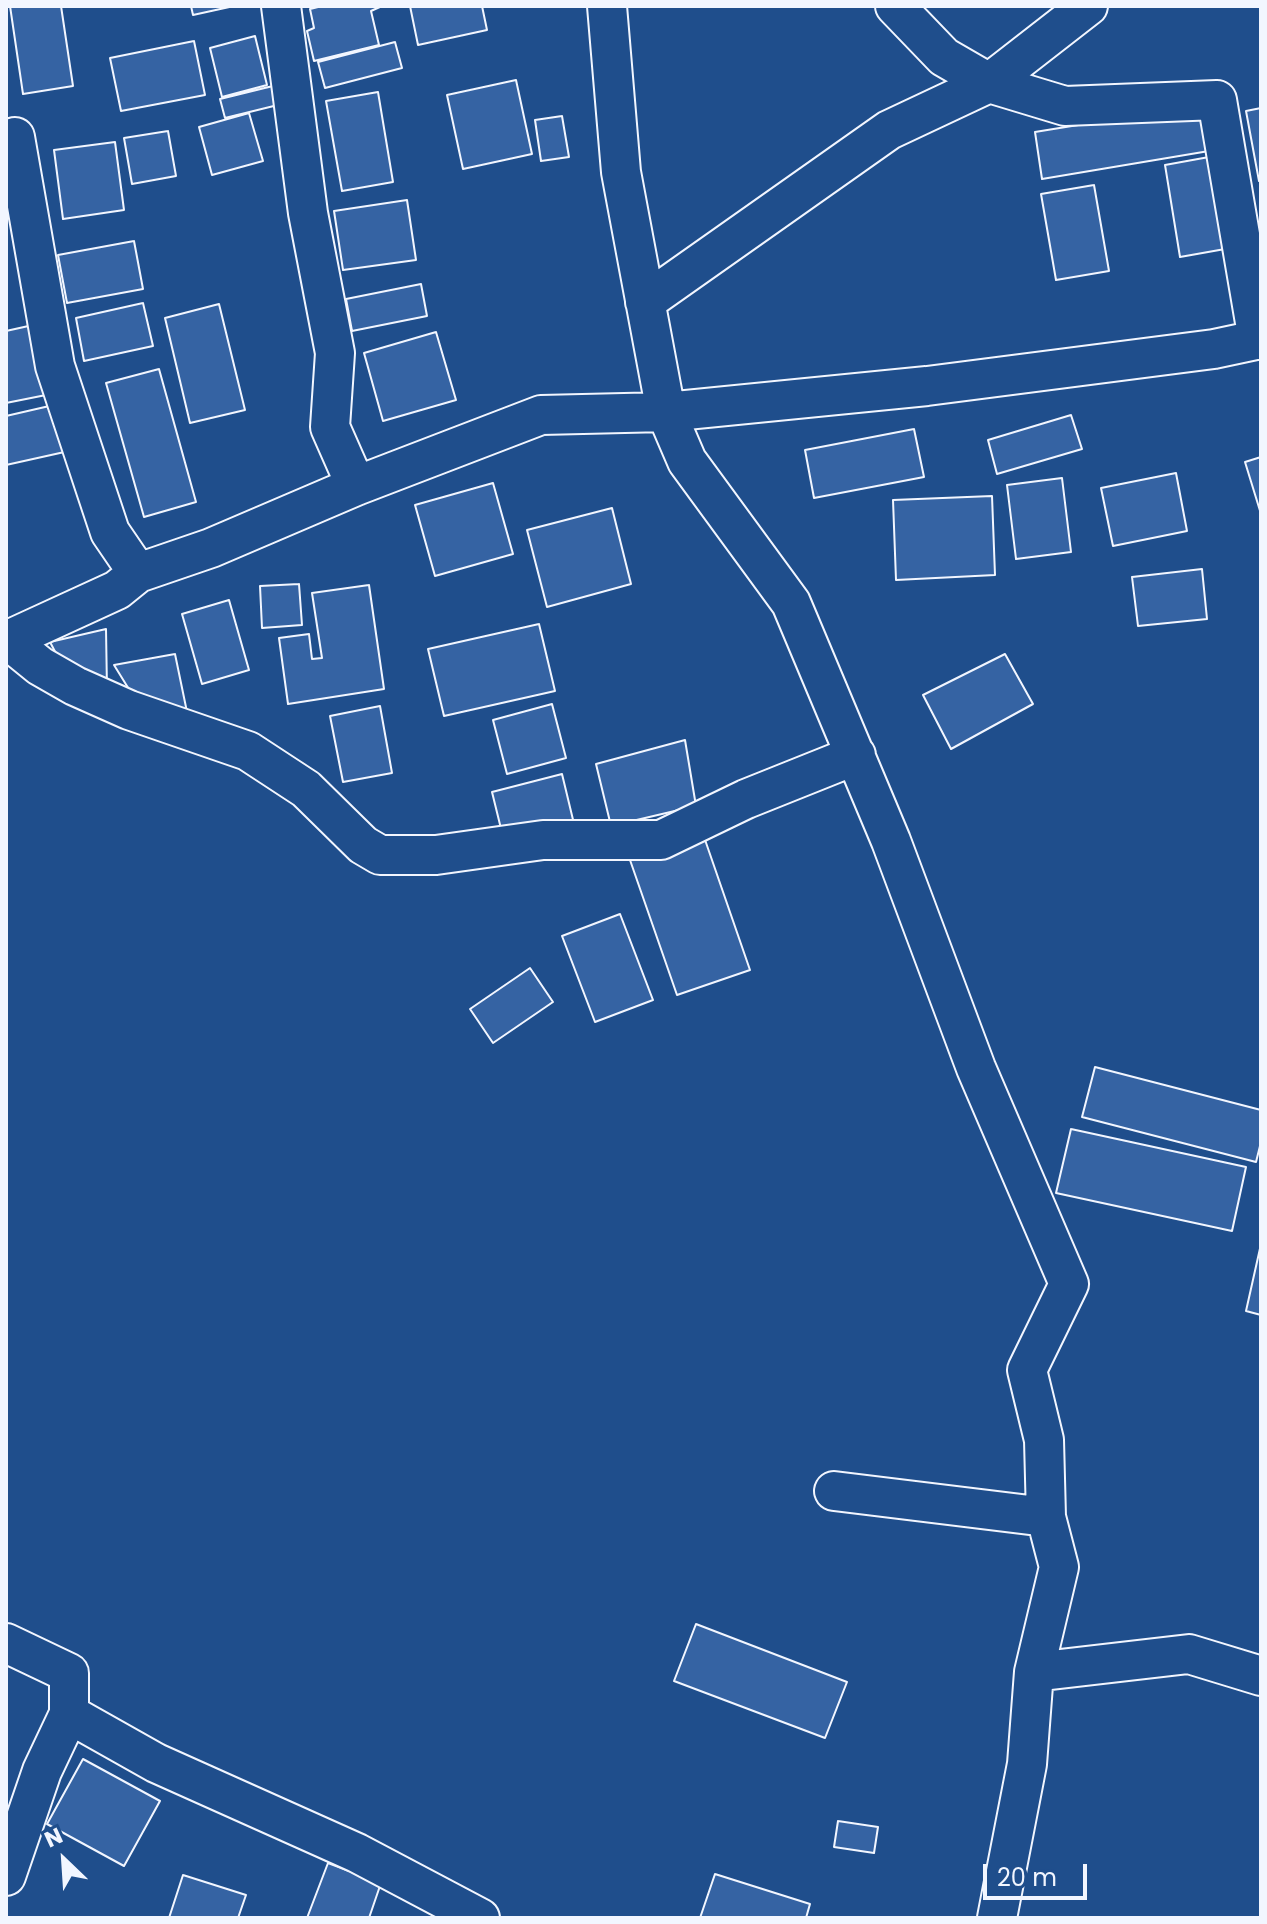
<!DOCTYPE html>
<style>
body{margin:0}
#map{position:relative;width:1267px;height:1924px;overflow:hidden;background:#1f4e8c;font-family:Poppins,sans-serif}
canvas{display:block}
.frame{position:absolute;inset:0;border:8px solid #f2f6ff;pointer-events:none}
.north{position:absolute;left:24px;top:1820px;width:80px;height:80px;-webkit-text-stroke:6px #1f4e8c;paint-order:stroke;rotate:335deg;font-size:22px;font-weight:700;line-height:32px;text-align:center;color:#f2f6ff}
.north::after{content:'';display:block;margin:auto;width:28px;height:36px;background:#f2f6ff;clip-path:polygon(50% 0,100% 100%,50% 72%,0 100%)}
.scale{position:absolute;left:983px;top:1864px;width:104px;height:36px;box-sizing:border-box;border:4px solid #f2f6ff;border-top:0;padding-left:10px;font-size:24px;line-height:28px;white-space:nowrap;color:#f2f6ff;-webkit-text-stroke:6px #1f4e8c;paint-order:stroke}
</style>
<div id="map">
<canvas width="1267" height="1924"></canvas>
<div class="frame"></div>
<div class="north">N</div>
<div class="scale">20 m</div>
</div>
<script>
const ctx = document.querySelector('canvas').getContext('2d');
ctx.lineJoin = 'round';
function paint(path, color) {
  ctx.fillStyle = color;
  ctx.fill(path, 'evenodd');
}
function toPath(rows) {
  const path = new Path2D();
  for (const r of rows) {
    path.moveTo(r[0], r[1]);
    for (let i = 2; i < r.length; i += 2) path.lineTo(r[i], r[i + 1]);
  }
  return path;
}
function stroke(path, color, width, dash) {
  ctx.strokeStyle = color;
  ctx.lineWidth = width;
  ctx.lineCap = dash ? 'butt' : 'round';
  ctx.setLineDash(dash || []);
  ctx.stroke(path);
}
const building = toPath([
 [10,6,61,6,73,86,23,94,10,6],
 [191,6,234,6,193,15,191,6],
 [322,6,382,6,371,11,379,45,314,61,307,31,314,28,310,9,322,6],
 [410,6,482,6,487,30,418,45,410,6],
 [255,36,267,85,222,97,210,48,255,36],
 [194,41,205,95,121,111,110,58,194,41],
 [395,42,402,68,325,88,318,62,395,42],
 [516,80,532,154,463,169,447,95,516,80],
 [281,84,286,103,225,118,220,99,281,84],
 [378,92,393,182,342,191,326,101,378,92],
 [1201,105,1209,151,1042,179,1035,132,1201,105],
 [1261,108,1261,180,1259,181,1246,111,1261,108],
 [249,113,263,161,212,175,199,127,249,113],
 [562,116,569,157,541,161,535,120,562,116],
 [168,131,176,176,132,184,124,138,168,131],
 [115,142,124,210,63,219,54,150,115,142],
 [1209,157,1225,249,1180,257,1165,165,1209,157],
 [1094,185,1109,271,1056,280,1041,194,1094,185],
 [407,200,416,260,343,270,334,211,407,200],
 [134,241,143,289,67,303,58,255,134,241],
 [421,284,427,316,352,331,346,299,421,284],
 [143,303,153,346,84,361,76,318,143,303],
 [219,304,245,410,190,423,165,318,219,304],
 [33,325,46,395,6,403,6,331,33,325],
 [436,332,456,400,383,421,364,353,436,332],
 [159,369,196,502,144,517,106,383,159,369],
 [58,404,69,451,6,465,6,416,58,404],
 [1071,415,1082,449,997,474,988,440,1071,415],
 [914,429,924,477,814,498,805,450,914,429],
 [1261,457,1261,514,1245,462,1261,457],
 [1176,473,1187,531,1113,546,1101,488,1176,473],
 [1062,478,1071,552,1016,559,1007,485,1062,478],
 [493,483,513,554,435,576,415,505,493,483],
 [992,496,995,575,896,580,893,500,992,496],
 [612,508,631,584,547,607,527,530,612,508],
 [1202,569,1207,619,1138,626,1132,577,1202,569],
 [299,584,302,625,262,628,260,586,299,584],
 [369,585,384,689,288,704,279,638,309,634,312,659,322,658,312,593,369,585],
 [229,600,249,670,202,684,182,614,229,600],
 [539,624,555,691,444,716,428,649,539,624],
 [106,629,107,690,63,667,50,642,106,629],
 [175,654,187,712,135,699,114,665,175,654],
 [1005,654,1033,704,951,749,923,695,1005,654],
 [552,704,566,758,507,774,493,720,552,704],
 [380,706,392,773,343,782,330,716,380,706],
 [685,740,696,806,611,826,596,764,685,740],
 [562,774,575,828,505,845,492,792,562,774],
 [703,834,750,970,677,995,630,860,703,834],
 [620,914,653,1000,595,1022,562,936,620,914],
 [530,968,553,1002,493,1043,470,1009,530,968],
 [1095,1067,1261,1110,1261,1142,1256,1162,1082,1117,1095,1067],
 [1071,1129,1246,1167,1232,1231,1056,1193,1071,1129],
 [1261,1244,1261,1315,1246,1311,1261,1244],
 [696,1624,847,1682,825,1738,674,1681,696,1624],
 [83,1759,160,1801,124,1866,47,1824,83,1759],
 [838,1821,878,1827,874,1853,834,1847,838,1821],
 [328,1863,381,1883,369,1918,307,1918,328,1863],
 [715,1874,810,1904,806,1918,700,1918,715,1874],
 [183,1875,246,1895,238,1918,169,1918,183,1875]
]);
paint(building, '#3563a3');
stroke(building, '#f2f6ff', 2);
const minor = toPath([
 [281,6,308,213,335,353,330,427,356,486],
 [607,6,621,172,666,412,687,461,791,603,891,841,976,1068,1069,1284,1027,1370,1044,1440,1046,1517,1059,1567,1034,1672,1027,1764,997,1918],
 [895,6,944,57,989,83,1065,106,1217,100,1258,340],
 [15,137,55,366,110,532,138,573],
 [645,302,889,130,989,83,1088,6],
 [8,640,40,666,75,686,129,710,248,751,306,789,363,845,380,855,436,855,543,840,661,840,746,799,856,755],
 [6,641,117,590,138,573,211,548,356,486,541,415,666,412,927,386,1214,349,1261,339],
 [834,1491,1046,1517],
 [6,1643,69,1673,69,1714,156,1763,357,1853,480,1918],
 [1034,1672,1189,1654,1261,1676],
 [6,1876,42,1771,69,1714]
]);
stroke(minor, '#f2f6ff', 42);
stroke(minor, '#1f4e8c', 38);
</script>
